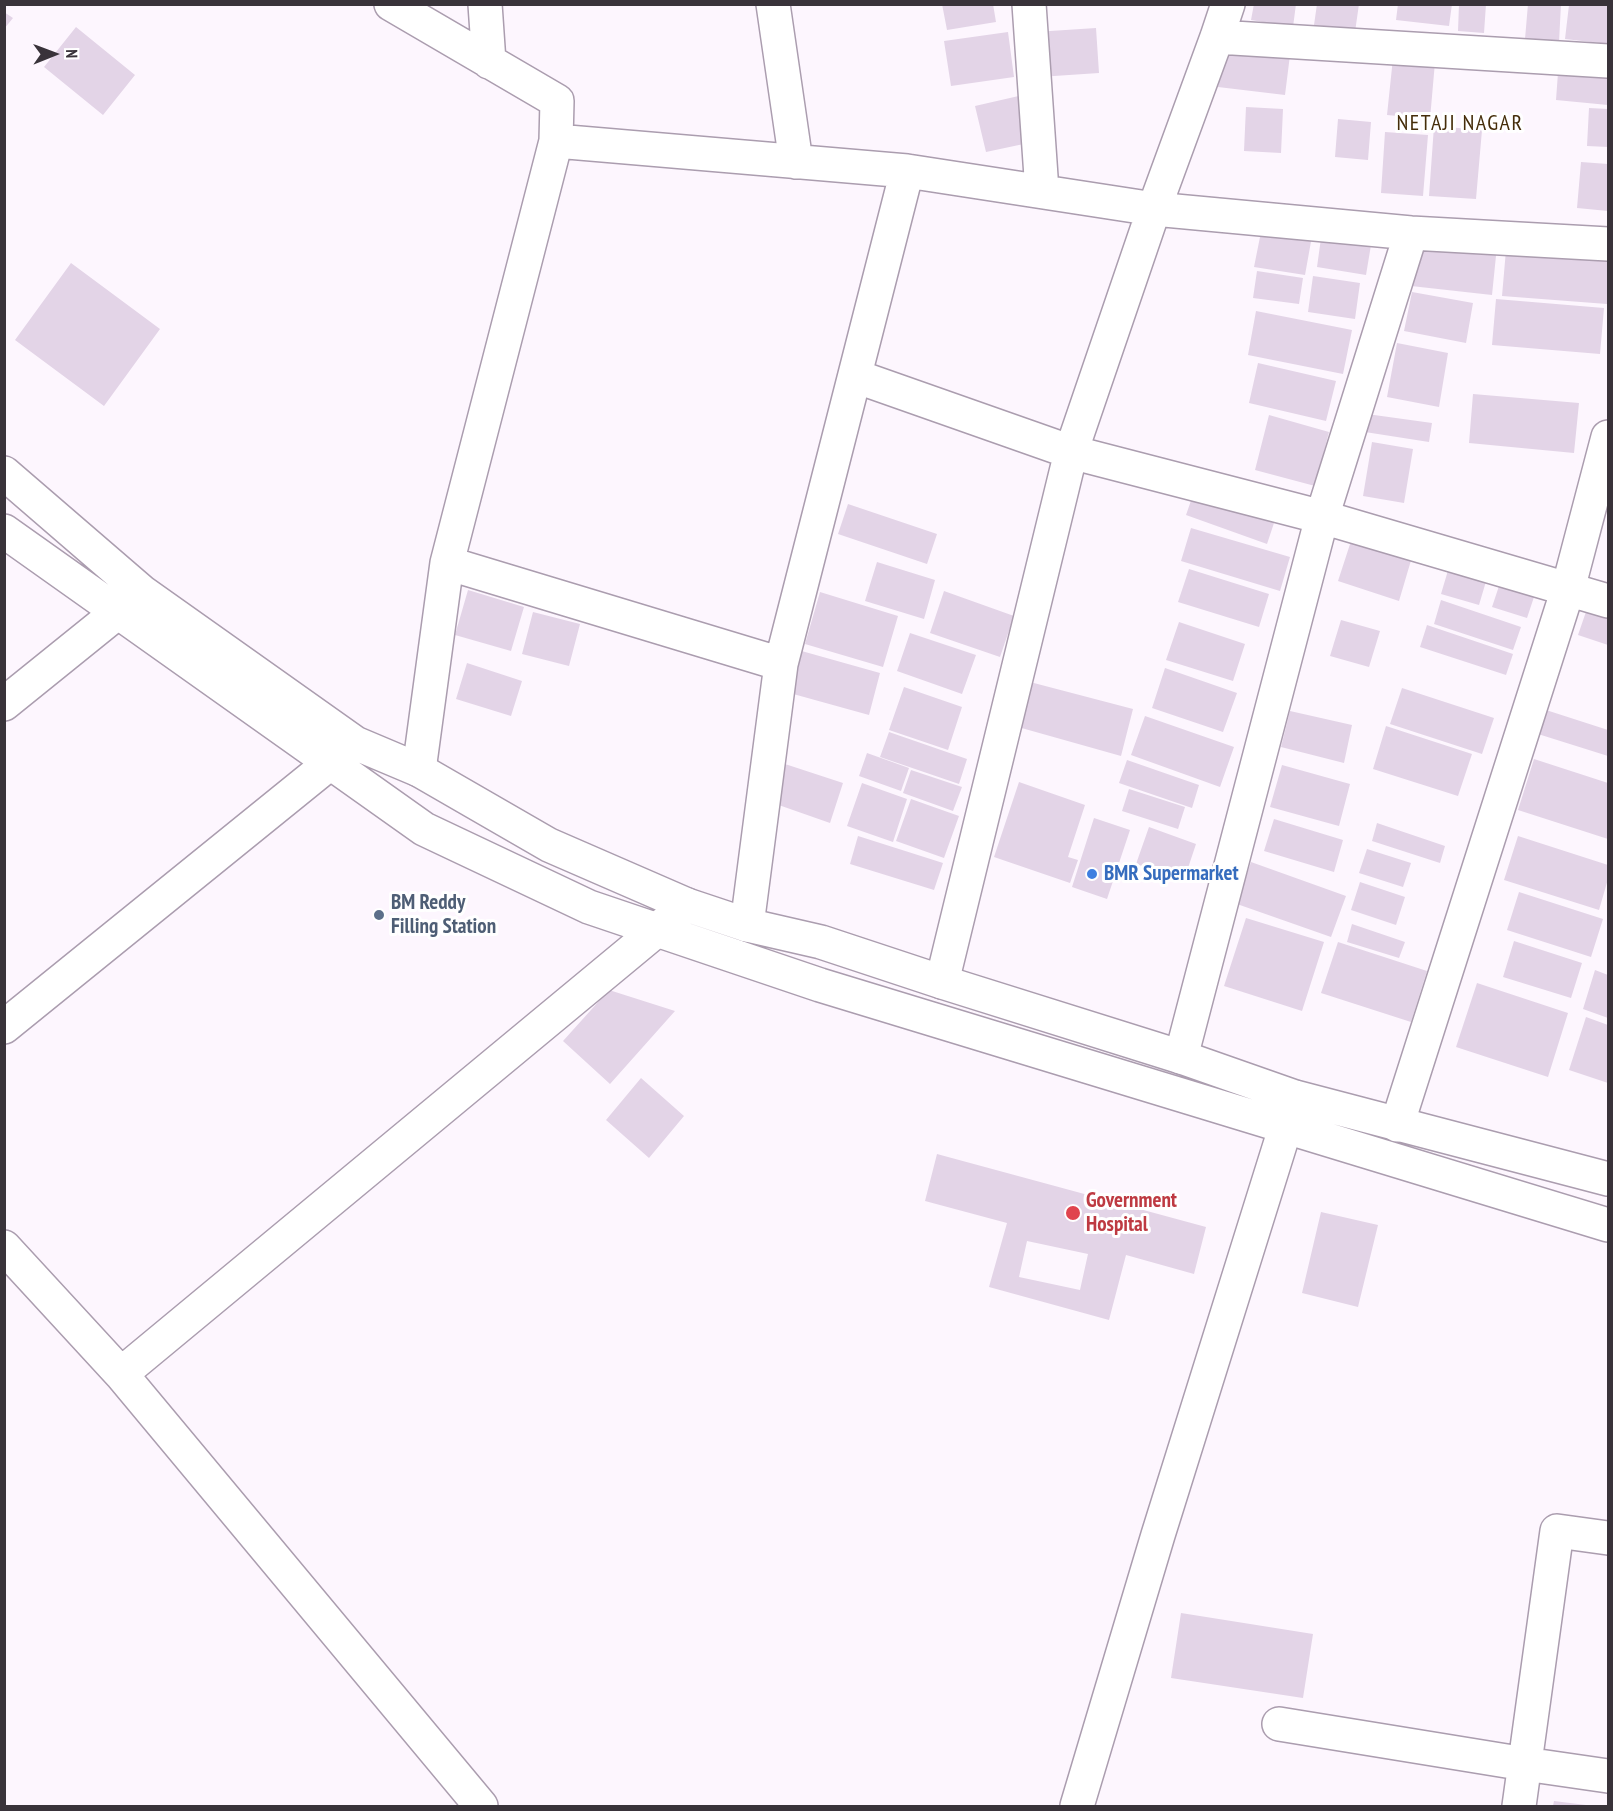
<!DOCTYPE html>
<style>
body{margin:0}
#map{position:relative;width:1613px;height:1811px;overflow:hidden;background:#fdf6fe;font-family:"PT Sans Narrow",sans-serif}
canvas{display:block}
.frame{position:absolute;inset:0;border:6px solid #39333a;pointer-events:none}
.north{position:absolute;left:24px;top:24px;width:60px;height:60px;-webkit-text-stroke:4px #fff;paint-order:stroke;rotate:89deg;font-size:16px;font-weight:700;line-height:24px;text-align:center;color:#39333a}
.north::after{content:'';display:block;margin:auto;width:21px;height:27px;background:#39333a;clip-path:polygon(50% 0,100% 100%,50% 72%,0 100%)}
</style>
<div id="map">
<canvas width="1613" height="1811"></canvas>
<div class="frame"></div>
<div class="north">N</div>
</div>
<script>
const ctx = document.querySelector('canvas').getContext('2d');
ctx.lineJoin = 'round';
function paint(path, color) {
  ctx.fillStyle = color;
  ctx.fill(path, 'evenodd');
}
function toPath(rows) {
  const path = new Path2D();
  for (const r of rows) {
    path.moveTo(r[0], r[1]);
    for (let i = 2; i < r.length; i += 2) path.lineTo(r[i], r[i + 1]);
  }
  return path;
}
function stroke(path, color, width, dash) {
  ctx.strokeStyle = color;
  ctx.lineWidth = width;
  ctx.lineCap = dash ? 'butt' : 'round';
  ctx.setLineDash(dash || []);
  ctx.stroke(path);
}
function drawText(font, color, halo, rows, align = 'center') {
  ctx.font = font + ' "PT Sans Narrow",sans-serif';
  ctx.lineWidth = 6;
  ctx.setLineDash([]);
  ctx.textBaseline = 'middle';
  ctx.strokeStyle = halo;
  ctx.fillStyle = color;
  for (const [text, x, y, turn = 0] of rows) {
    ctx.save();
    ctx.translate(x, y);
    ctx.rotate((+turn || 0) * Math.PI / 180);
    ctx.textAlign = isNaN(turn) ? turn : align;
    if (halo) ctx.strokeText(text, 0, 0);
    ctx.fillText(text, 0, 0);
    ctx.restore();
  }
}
paint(toPath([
 [942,4,993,4,996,22,947,30],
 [1254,4,1296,4,1293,27,1251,20],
 [1317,4,1359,4,1354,39,1313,32],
 [1398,4,1452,4,1449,26,1396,20],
 [1459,4,1486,4,1484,33,1458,31],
 [1528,4,1561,4,1559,42,1525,39],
 [1569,5,1608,5,1608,44,1565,39],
 [4,12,13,18,4,29],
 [76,27,135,75,103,115,44,67],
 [1096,28,1099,73,1039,77,1035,32],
 [1008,32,1014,77,951,86,944,41],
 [1224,39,1291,47,1285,95,1218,87],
 [1393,58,1435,62,1430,119,1387,115],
 [1559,59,1608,64,1608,105,1556,100],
 [1023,95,1033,142,986,152,975,106],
 [1246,107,1283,109,1281,153,1244,151],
 [1589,108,1608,109,1608,147,1587,146],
 [1338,119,1371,122,1368,160,1335,157],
 [1434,126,1482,130,1476,199,1429,196],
 [1385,132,1428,135,1423,196,1381,193],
 [1581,162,1608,164,1608,211,1577,208],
 [1262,227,1312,236,1305,275,1254,267],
 [1322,231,1372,239,1366,275,1317,267],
 [1417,237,1497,246,1492,295,1411,286],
 [1506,250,1608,259,1607,304,1502,296],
 [71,263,160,329,104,406,15,340],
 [1257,271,1303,278,1299,304,1253,298],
 [1313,276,1360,283,1355,319,1308,312],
 [1412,292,1473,303,1466,343,1404,331],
 [1496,299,1604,308,1600,354,1492,345],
 [1256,311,1352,330,1343,374,1248,355],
 [1397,343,1448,353,1439,407,1387,397],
 [1258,363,1336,381,1326,421,1249,403],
 [1473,394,1579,403,1574,453,1469,443],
 [1367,414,1432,423,1429,442,1365,432],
 [1269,415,1329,432,1315,486,1255,470],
 [1372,442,1413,449,1404,503,1363,496],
 [1194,492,1275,520,1267,544,1186,515],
 [848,504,937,534,927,564,838,534],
 [1191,528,1290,557,1280,591,1181,561],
 [1352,538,1412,557,1399,601,1338,581],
 [877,562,935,580,924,619,865,601],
 [1449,567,1487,578,1479,605,1441,594],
 [1189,569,1269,594,1259,627,1178,602],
 [1502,577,1537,588,1527,618,1492,607],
 [468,590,524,607,511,651,455,635],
 [944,591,1014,616,1000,657,930,633],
 [820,592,898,616,883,667,805,644],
 [1441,600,1521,627,1513,650,1434,624],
 [1589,603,1608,609,1608,645,1578,635],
 [533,612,580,624,569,666,522,654],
 [1341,620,1380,631,1369,667,1330,656],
 [1179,622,1245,644,1233,681,1166,660],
 [1427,625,1513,654,1506,675,1420,647],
 [910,633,976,655,962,694,897,671],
 [798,650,880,673,869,715,786,692],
 [467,663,522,681,511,716,456,699],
 [1165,668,1237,693,1223,732,1152,708],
 [1030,682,1133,709,1121,756,1018,727],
 [904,687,962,707,948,750,889,730],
 [1402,688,1494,718,1482,754,1390,724],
 [1546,710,1608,730,1608,756,1538,734],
 [1290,711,1352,725,1344,763,1281,747],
 [1145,716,1234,747,1220,787,1131,755],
 [1386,726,1472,754,1458,796,1373,769],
 [889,732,967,759,959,784,880,757],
 [867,753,909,768,901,791,859,776],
 [1534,759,1608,783,1608,839,1518,810],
 [1127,760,1199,785,1192,808,1119,783],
 [785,764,843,783,830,823,773,803],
 [1282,765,1350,784,1339,826,1270,807],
 [911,770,962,787,953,811,903,793],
 [1019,782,1085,805,1068,857,1078,860,1070,883,994,857],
 [862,783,907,799,893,842,847,826],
 [1129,789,1185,807,1178,829,1122,811],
 [911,799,959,816,944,858,896,841],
 [1094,818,1130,830,1107,899,1072,887],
 [1274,819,1343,840,1334,872,1264,851],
 [1377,823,1445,846,1440,863,1372,841],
 [1149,827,1196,844,1184,880,1136,864],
 [858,836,943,863,934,890,850,864],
 [1518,836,1608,865,1608,879,1599,910,1504,880],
 [1367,849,1411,863,1403,887,1359,873],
 [1251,862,1346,896,1331,937,1237,904],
 [1360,882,1405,897,1396,925,1351,910],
 [1519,892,1603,919,1591,957,1507,930],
 [1246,918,1324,942,1302,1011,1224,986],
 [1352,924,1405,942,1399,958,1347,942],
 [1514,941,1582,963,1571,998,1503,977],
 [1338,942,1427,971,1411,1022,1321,993],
 [1595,970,1608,975,1608,1018,1583,1009],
 [1477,983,1568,1013,1548,1077,1456,1047],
 [609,990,675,1011,610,1084,563,1041],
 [1586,1017,1608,1025,1608,1083,1569,1070],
 [641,1078,684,1116,649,1158,606,1120],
 [937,1154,1206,1227,1194,1274,1126,1255,1109,1320,989,1287,1007,1223,925,1201],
 [1027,1241,1088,1254,1080,1290,1019,1277],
 [1321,1212,1378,1225,1358,1307,1302,1293],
 [1181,1613,1313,1634,1303,1698,1171,1678],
 [1554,1801,1586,1805,1586,1806,1553,1806]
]), '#e3d4e7');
const minor = toPath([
 [391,4,557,101,556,141,447,563,419,770],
 [485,4,489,62],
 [773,4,796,162],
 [1029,4,1042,191],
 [1217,37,1608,61],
 [556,141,907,171,1154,209,1411,233,1608,244],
 [855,376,1071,452,1322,517,1608,601],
 [447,563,781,664],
 [4,704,139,595],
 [747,925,781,664,907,171],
 [942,982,1071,452,1154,209,1217,37,1228,4],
 [4,1027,351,746],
 [1181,1057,1322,517,1411,233],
 [1397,1125,1568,589,1608,437],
 [4,1247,121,1374],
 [1279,1724,1525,1764,1608,1776],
 [481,1806,121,1374,687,905],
 [1077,1806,1158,1535,1294,1100],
 [1519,1806,1557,1531,1608,1538]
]);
const major = toPath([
 [4,473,142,592,355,743,419,770,549,845,687,905,747,925,821,942,942,982,1181,1057,1295,1097,1608,1179],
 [4,531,424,829,589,907,820,985,1608,1225]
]);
stroke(minor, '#ab9daf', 36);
stroke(major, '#ab9daf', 36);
stroke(minor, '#fff', 33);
stroke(major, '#fff', 33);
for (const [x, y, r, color] of [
 [1092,874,6,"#3f7fe0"],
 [379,915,6,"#5c6f8a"],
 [1073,1213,8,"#e0444e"]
]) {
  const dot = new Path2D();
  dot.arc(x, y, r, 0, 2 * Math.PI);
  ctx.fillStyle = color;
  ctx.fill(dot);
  stroke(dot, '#fff', 2);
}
drawText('bold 21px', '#366cbe', '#fff', [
 ["BMR Supermarket",1104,874]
], 'left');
drawText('bold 21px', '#4e5e75', '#fff', [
 ["BM Reddy",391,903],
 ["Filling Station",391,927]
], 'left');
drawText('bold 21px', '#be3a42', '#fff', [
 ["Government",1086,1201],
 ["Hospital",1086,1225]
], 'left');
ctx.letterSpacing = '1.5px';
drawText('22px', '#452d0a', '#fff', [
 ["NETAJI NAGAR",1460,124]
]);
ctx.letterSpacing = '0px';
</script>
